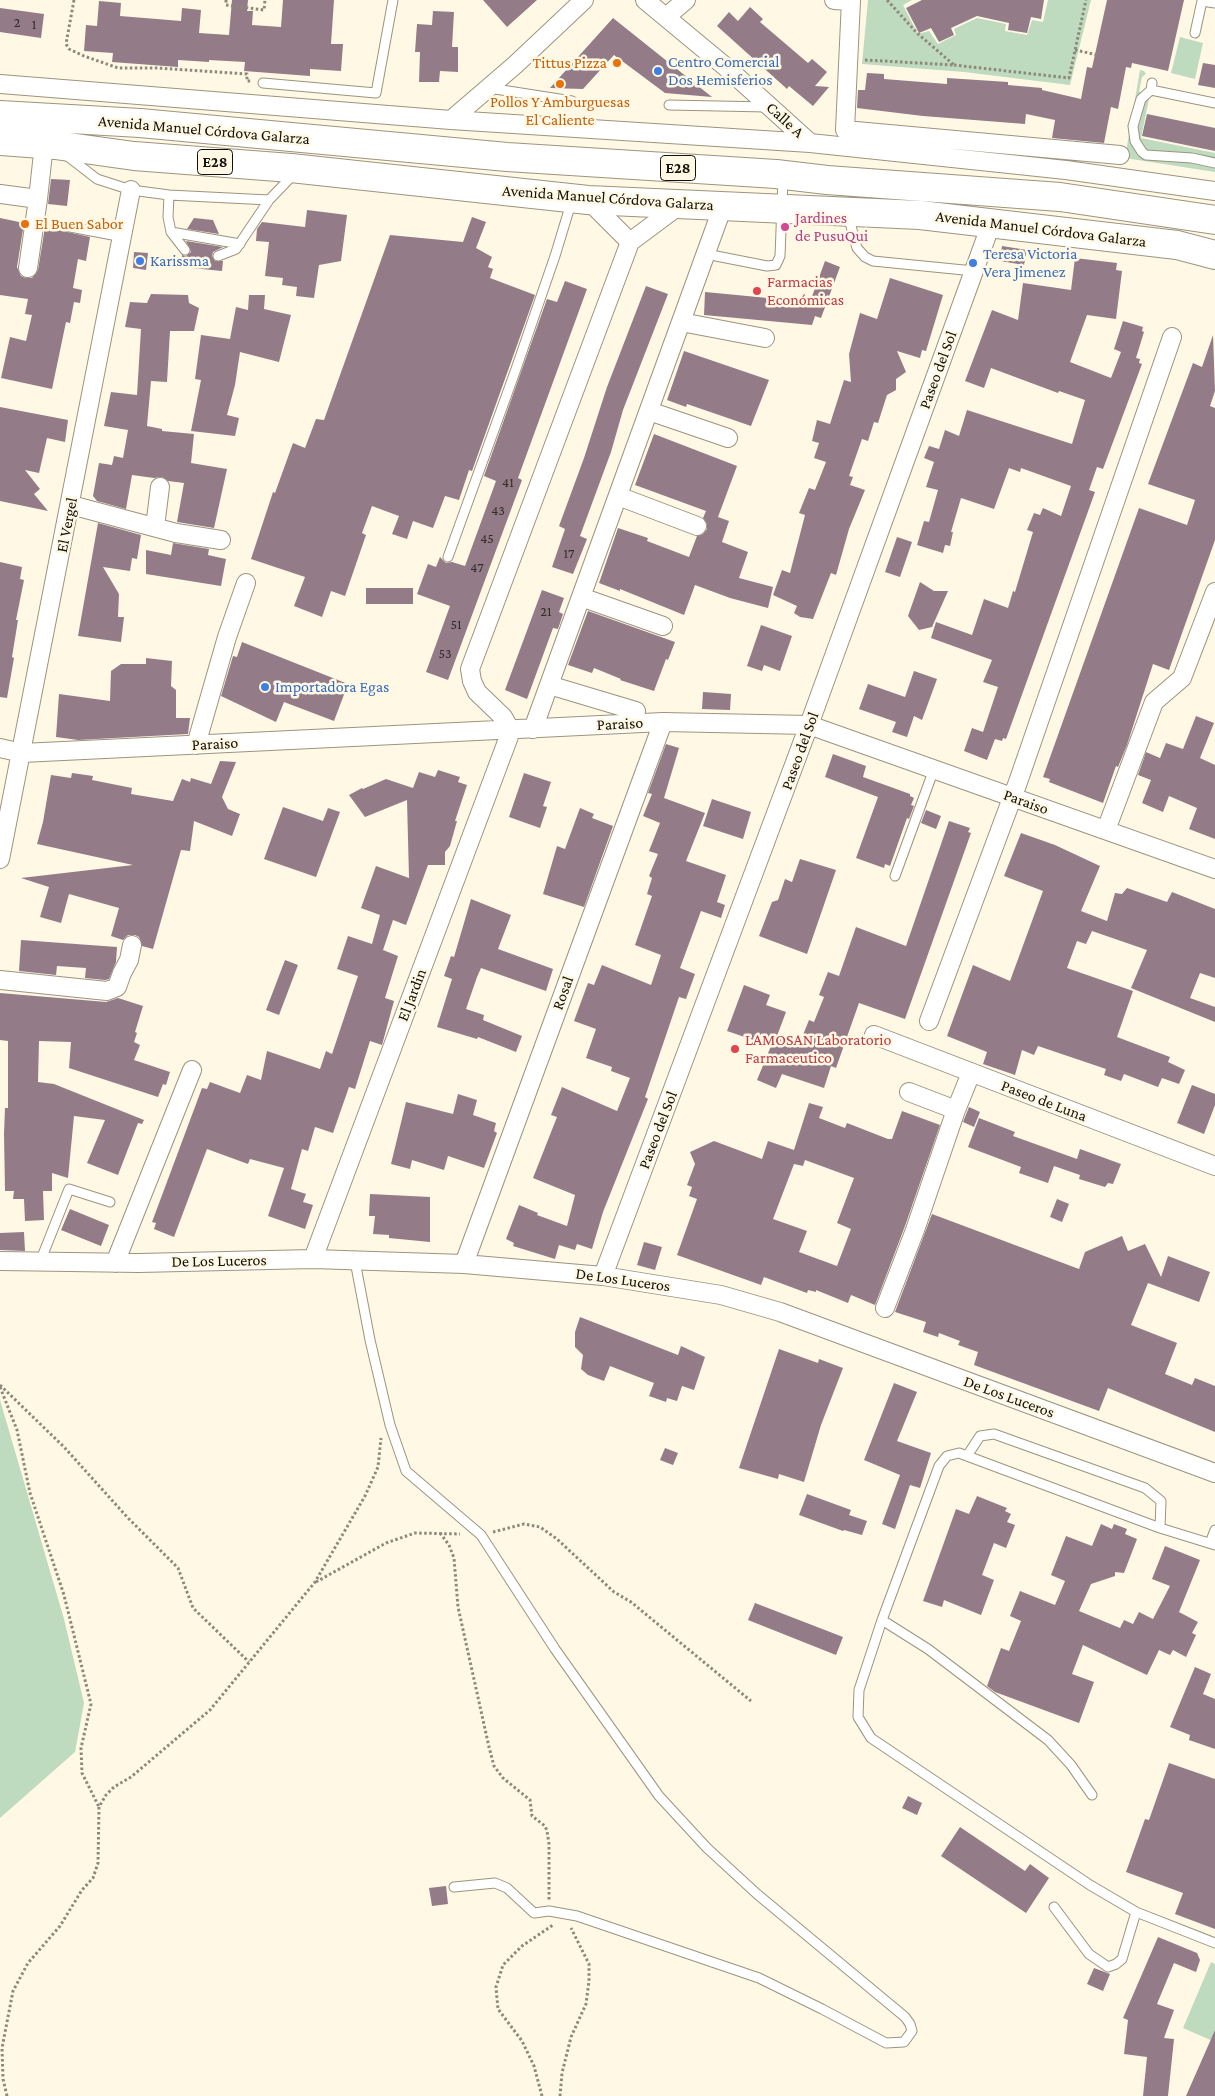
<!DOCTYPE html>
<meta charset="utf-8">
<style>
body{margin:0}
canvas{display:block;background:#fff8e5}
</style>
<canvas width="1215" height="2096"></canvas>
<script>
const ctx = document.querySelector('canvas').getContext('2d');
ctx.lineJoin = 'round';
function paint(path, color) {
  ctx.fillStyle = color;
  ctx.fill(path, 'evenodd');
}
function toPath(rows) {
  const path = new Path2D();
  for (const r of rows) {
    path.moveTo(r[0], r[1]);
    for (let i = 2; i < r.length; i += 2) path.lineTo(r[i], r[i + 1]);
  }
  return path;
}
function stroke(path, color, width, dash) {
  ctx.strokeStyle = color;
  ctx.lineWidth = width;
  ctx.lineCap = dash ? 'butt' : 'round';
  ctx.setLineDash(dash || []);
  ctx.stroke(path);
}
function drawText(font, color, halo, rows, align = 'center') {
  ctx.font = font + ' "Crimson Pro",serif';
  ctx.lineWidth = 5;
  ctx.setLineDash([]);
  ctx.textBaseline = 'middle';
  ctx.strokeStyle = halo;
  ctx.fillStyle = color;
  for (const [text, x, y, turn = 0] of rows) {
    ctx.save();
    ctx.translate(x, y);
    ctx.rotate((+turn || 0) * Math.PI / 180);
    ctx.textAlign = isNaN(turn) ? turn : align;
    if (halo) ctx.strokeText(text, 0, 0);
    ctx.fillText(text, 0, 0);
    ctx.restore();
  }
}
paint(toPath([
 [868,0,912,0,903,5,918,34,929,31,938,44,956,35,954,29,977,18,1006,24,1005,31,1027,35,1032,20,1043,22,1048,0,1091,0,1070,85,964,72,862,64],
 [1180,37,1203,43,1195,79,1171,73],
 [1140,70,1144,71,1146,74,1142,77,1139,91,1149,99,1141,138,1215,153,1215,172,1125,158],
 [0,1400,64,1619,84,1703,75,1752,0,1818],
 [1211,1962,1215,1964,1215,2042,1183,2028]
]), '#bedabf');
paint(toPath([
 [232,0,248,0,247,11,253,11,252,25,281,27,283,0,334,0,331,44,343,44,341,71,310,69,310,76,244,71,245,62,209,60,209,62,178,60,178,67,112,62,113,53,84,51,86,25,97,26,99,1,121,3,120,16,181,21,182,8,201,10,199,33,229,35],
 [483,0,537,0,507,27],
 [922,0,1044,0,1041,19,1031,17,1027,33,1008,30,1009,23,977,16,951,28,954,35,939,42,931,28,919,33,906,8],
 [1107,0,1184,0,1168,71,1132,63,1131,68,1126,67,1118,109,1111,107,1104,143,1052,138,1055,120,1026,114,1025,124,923,116,857,108,858,90,865,90,867,73,884,74,884,79,947,84,947,78,1008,82,1008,85,1042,88,1042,90,1081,99,1087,67,1092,68],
 [750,7,763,19,760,22,808,63,812,59,827,72,815,86,829,87,813,106,789,86,787,89,717,26,729,12,738,21],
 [0,8,44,14,41,38,0,32],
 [433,11,454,12,452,47,458,47,458,72,440,71,439,82,419,82,420,52,415,52,417,24,432,25],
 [613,18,712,97,665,93,614,55,583,89,550,88],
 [1203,63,1215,65,1215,88,1198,85],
 [1147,114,1215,128,1215,151,1142,136],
 [51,179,70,180,67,206,48,204],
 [307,210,347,215,341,261,319,265,314,298,296,296,297,287,282,285,283,278,265,276,269,242,256,241,257,229,262,222,305,227],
 [472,217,486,222,476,248,492,257,488,267,493,269,490,278,535,295,472,471,469,470,459,500,445,496,433,528,413,521,407,539,392,534,399,516,372,506,362,533,366,535,345,596,331,591,322,617,294,606,305,577,251,559,273,492,275,493,293,443,305,448,316,419,324,420,390,235,463,242],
 [0,218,24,223,17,267,21,276,26,278,32,278,38,270,45,227,90,237,86,261,78,259,73,288,82,290,80,303,74,302,70,323,66,322,52,389,1,378,10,337,26,341,32,315,25,314,28,299,0,295],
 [194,218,213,220,219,234,187,229],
 [186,241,223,247,213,252,212,256,215,261,223,261,222,271,181,267,182,255,186,256,191,252],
 [1002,246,1027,250,1024,265,1000,261],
 [134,252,148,253,146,270,133,268],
 [1075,258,1117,263,1116,270,1122,271,1116,319,1087,315,1070,362,1111,378,1121,352,1114,349,1123,321,1143,327,1142,331,1144,332,1136,358,1140,359,1139,363,1142,364,1103,469,1097,467,1089,490,1095,492,1006,739,1003,738,1002,741,995,739,987,760,964,751,972,728,983,732,998,687,983,682,992,660,931,638,936,622,972,635,984,599,1008,608,1013,591,1015,592,1033,532,1027,530,1034,513,1040,515,1043,508,1061,516,1071,486,1021,468,1020,472,1009,468,994,509,961,498,951,532,953,532,950,546,945,545,943,553,917,545,924,521,929,522,938,490,926,487,934,462,924,458,929,446,939,449,945,430,959,436,967,410,1072,444,1085,400,1059,391,1058,393,991,368,984,388,965,381,992,310,1018,320,1023,283,1071,290],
 [825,261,840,267,821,318,815,316,812,325,704,315,705,292,810,302],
 [890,278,943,295,926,351,922,350,920,358,897,351,906,372,896,379,896,390,887,395,878,423,874,422,868,441,862,439,849,476,853,477,850,485,865,490,849,529,836,575,831,573,813,619,800,617,794,613,797,606,773,595,782,570,790,573,805,515,799,513,809,488,815,490,826,462,814,458,819,443,812,441,817,420,830,424,844,380,851,382,849,354,860,313,877,319],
 [565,281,587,289,518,478,522,480,448,680,426,672,450,606,417,594,428,564,436,567,440,557,446,563,452,562,465,566,496,481,484,476,547,299,557,302],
 [646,286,668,294,623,410,611,452,580,536,587,539,573,574,552,567,565,529,559,526,584,458,607,387],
 [151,294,188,295,189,303,199,308,194,331,170,331,167,382,151,381,147,426,162,429,162,431,194,434,191,463,227,469,214,528,177,522,184,483,168,481,162,477,154,478,132,475,126,509,97,501,93,496,99,463,112,465,114,456,123,458,128,430,104,426,111,392,137,395,141,329,125,327,130,302,147,303],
 [249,295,265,295,264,309,291,315,279,362,240,352,235,385,227,415,239,418,235,436,191,431,201,380,195,379,201,335,230,339,236,307,248,310],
 [1213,335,1215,391,1210,406,1215,408,1215,540,1169,670,1153,664,1127,745,1118,767,1116,766,1103,803,1049,782,1050,779,1043,777,1139,508,1187,525,1195,500,1148,484,1193,363,1202,367],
 [684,351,769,380,751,426,687,404,686,407,667,400],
 [0,407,68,420,65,442,47,438,39,473,25,470,40,489,34,494,48,511,0,501],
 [654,434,737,466,718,517,729,521,722,542,748,552,739,578,773,587,768,608,730,598,695,585,684,615,620,589,620,591,599,583,618,528,648,538,647,541,689,557,697,536,703,534,707,529,707,524,703,518,706,511,635,485],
 [98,523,141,535,137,559,132,558,130,571,103,567,119,594,118,617,124,617,121,642,78,636],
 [897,537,912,542,900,577,885,572],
 [173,543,209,549,208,555,226,559,221,586,146,574,146,550,171,555],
 [0,562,22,567,20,579,24,580,16,620,18,620,12,657,14,658,7,698,0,697],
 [920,582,934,591,948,591,932,627,919,630,908,616],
 [366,588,413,588,413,604,366,604],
 [542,590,564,598,559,612,563,614,558,629,553,628,527,699,505,690],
 [588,611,675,642,668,660,666,659,654,691,620,680,621,679,594,668,592,673,568,665],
 [761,625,792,636,780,671,764,665,762,671,747,666],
 [242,642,348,684,334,721,284,702,276,722,221,696,233,656,237,657],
 [146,658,172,661,171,686,176,690,176,718,190,718,188,734,78,740,56,737,59,694,110,701,111,671,121,664,146,664],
 [914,671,937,679,922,720,914,716,907,737,892,732,896,722,859,709,868,684,905,697],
 [703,692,731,694,730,710,702,709],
 [1196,716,1214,723,1200,758,1215,765,1215,839,1189,829,1197,808,1169,796,1163,812,1142,803,1151,780,1138,775,1146,752,1160,758,1166,743,1183,749],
 [666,744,679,748,664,798,705,813,686,861,726,875,717,902,725,905,721,918,701,911,680,968,695,974,686,999,679,997,645,1097,648,1099,603,1212,592,1249,577,1244,575,1250,559,1245,555,1259,513,1246,514,1243,506,1239,519,1205,538,1213,537,1215,567,1226,575,1195,533,1178,557,1117,551,1115,562,1087,617,1111,630,1078,611,1071,612,1067,586,1058,596,1029,574,1021,588,983,594,985,602,965,651,985,661,955,635,945,652,896,647,894,652,878,649,876,658,854,649,851,660,823,643,816,652,794,648,793],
 [833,754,866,766,863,777,910,794,910,796,914,798,911,805,914,806,909,819,907,818,890,866,885,864,884,868,856,858,878,797,825,777],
 [220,761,236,762,222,797,228,809,240,814,232,836,194,821,190,851,181,850,153,949,142,946,139,937,135,935,128,935,123,940,111,936,119,908,69,894,61,923,40,917,49,887,21,878,133,865,37,844,43,822,51,775,71,778,72,773,93,776,92,780,132,788,131,794,173,801,182,779,190,782,191,778,211,784],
 [438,770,460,777,458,782,467,785,455,821,457,821,450,846,445,852,445,865,428,865,406,925,393,920,383,950,398,956,385,998,394,1001,382,1045,370,1041,355,1089,349,1087,333,1133,315,1127,308,1151,302,1149,291,1189,306,1194,303,1202,313,1205,305,1229,268,1216,284,1168,250,1159,248,1164,207,1149,174,1237,154,1229,156,1223,152,1222,202,1088,207,1089,210,1082,240,1093,247,1075,261,1080,267,1051,320,1069,326,1051,332,1054,358,976,337,969,348,936,372,944,380,915,361,908,376,866,409,878,407,800,365,817,349,795,362,788,363,789,386,779,413,788,419,772,435,777],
 [524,773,551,782,543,806,547,807,540,828,509,817],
 [712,799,751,812,743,839,703,826],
 [283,807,323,821,328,808,340,812,316,877,264,859],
 [580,808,594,814,592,818,613,826,584,907,543,894,557,846,565,849],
 [926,810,941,816,936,829,921,823],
 [949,821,970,828,968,832,971,833,905,1019,859,1003,836,1068,831,1066,824,1088,782,1074,776,1088,757,1080,771,1046,727,1031,744,985,770,995,766,1005,786,1012,777,1036,799,1045,809,1020,814,1022,824,997,819,995,828,972,839,976,856,927,906,946],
 [1021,833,1055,845,1100,866,1081,911,1107,921,1115,893,1122,894,1127,888,1167,902,1172,892,1215,909,1215,978,1200,973,1190,998,1215,1007,1215,1022,1131,988,1147,950,1092,931,1086,944,1077,941,1067,968,1133,991,1117,1037,1170,1057,1168,1062,1185,1070,1179,1084,1162,1078,1158,1087,1124,1074,1121,1081,1104,1075,1106,1069,1038,1046,1034,1055,1022,1050,1015,1075,983,1064,987,1052,947,1036,973,965,1010,981,1043,891,1004,876],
 [800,859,836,870,807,954,759,936,772,902,778,900,785,879,792,882],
 [471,899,511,915,498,949,553,969,546,991,481,968,477,977,466,1009,484,1015,483,1020,522,1036,516,1052,478,1037,477,1039,437,1027,452,979,444,976,451,956,454,957],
 [21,940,117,947,116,962,109,979,105,980,85,978,86,968,57,966,56,975,19,971],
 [285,960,298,965,279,1015,266,1010],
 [0,993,106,1002,118,998,143,1006,135,1032,137,1033,134,1042,140,1045,134,1060,170,1072,166,1085,163,1084,158,1097,69,1068,71,1042,39,1041,38,1082,54,1084,144,1120,142,1124,138,1123,118,1175,87,1163,105,1120,74,1116,68,1178,52,1173,52,1191,43,1191,44,1220,25,1221,24,1199,13,1199,14,1191,5,1191,4,1134,5,1108,8,1108,8,1041,0,1040],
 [1192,1085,1215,1094,1215,1105,1204,1134,1177,1123],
 [458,1094,477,1100,473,1115,496,1123,494,1131,497,1133,484,1168,448,1156,444,1170,412,1160,410,1169,391,1164,406,1102,453,1114],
 [809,1103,823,1107,819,1118,845,1128,847,1123,888,1139,892,1139,902,1111,940,1125,905,1226,875,1305,851,1295,848,1303,816,1290,816,1292,808,1290,807,1293,764,1277,761,1285,677,1255,697,1199,689,1196,692,1187,687,1185,695,1164,690,1152,714,1141,762,1159,768,1141,794,1150],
 [805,1160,854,1178,837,1223,851,1229,837,1266,799,1252,807,1231,773,1219,794,1164,803,1166],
 [969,1107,980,1112,974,1127,963,1122],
 [979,1118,1015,1132,1013,1136,1077,1159,1080,1149,1121,1164,1113,1184,1108,1183,1105,1187,1079,1179,1080,1175,1054,1166,1048,1183,1019,1173,1021,1167,968,1147],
 [370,1194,430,1197,430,1242,389,1238,389,1235,373,1234,375,1216,369,1216],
 [1057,1199,1069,1204,1062,1222,1050,1217],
 [70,1209,109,1225,101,1246,61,1230],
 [932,1214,1079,1269,1085,1252,1122,1236,1128,1251,1145,1244,1161,1277,1168,1256,1210,1272,1199,1302,1148,1283,1131,1325,1177,1343,1165,1374,1192,1385,1195,1378,1215,1386,1215,1432,1108,1388,1099,1411,974,1365,978,1352,958,1345,960,1341,939,1333,938,1337,923,1332,926,1322,895,1312],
 [24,1232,25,1251,0,1250,0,1233],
 [644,1242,662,1247,655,1270,637,1265],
 [580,1317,678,1355,681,1346,705,1357,694,1390,682,1386,677,1401,667,1398,666,1402,649,1396,654,1383,610,1366,604,1381,588,1375,581,1369,583,1355,575,1347,575,1332],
 [779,1349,818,1363,819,1359,843,1368,821,1425,804,1482,779,1474,778,1479,739,1468],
 [894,1383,917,1392,897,1441,931,1453,920,1488,910,1485,895,1529,882,1524,900,1475,864,1460],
 [665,1448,678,1453,673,1465,660,1460],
 [807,1494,851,1510,849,1515,867,1521,862,1535,844,1530,843,1531,799,1515],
 [977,1496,1007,1508,1005,1511,1011,1514,1007,1522,1015,1525,1006,1548,994,1543,982,1575,994,1580,981,1615,944,1600,942,1607,923,1601,956,1509,969,1514],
 [1101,1524,1112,1529,1114,1524,1127,1529,1125,1534,1137,1539,1124,1573,1115,1572,1115,1576,1091,1584,1079,1611,1120,1628,1124,1620,1133,1624,1139,1612,1153,1619,1170,1586,1152,1579,1165,1546,1200,1560,1179,1612,1198,1622,1192,1633,1196,1635,1186,1657,1173,1650,1170,1655,1159,1650,1147,1675,1083,1645,1072,1674,1094,1682,1079,1723,995,1692,987,1686,1001,1648,1009,1651,1021,1621,1010,1616,1020,1591,1055,1605,1065,1581,1051,1575,1066,1536,1092,1546],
 [755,1603,843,1637,836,1655,748,1620],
 [1195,1667,1211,1674,1203,1694,1215,1699,1215,1749,1189,1740,1190,1735,1170,1727],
 [1169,1763,1215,1779,1215,1929,1175,1914,1183,1893,1126,1872,1145,1819,1149,1820],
 [908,1796,922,1803,917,1815,902,1808],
 [960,1827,1025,1871,1030,1864,1049,1878,1026,1913,941,1856],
 [446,1886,448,1904,432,1906,429,1888],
 [1158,1937,1197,1953,1200,1960,1196,1972,1174,1963,1157,2004,1174,2010,1164,2038,1174,2039,1168,2096,1143,2096,1147,2057,1124,2054,1128,2020,1123,2018],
 [1094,1968,1110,1974,1103,1991,1087,1984],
 [1215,2030,1215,2096,1186,2096]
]), '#937c88');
const lane = toPath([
 [1195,33,1202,1,1215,3],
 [263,83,376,93,393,0],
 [1152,83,1151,90,1215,103],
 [489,88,572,101],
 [1151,90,1141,99,1133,126,1135,141,1142,152,1146,155,1192,158,1215,163],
 [669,105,767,107],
 [66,155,97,179,131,190,169,195,269,200],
 [169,195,168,217,171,232,185,250],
 [848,215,857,248,865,257,873,261,974,271],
 [65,226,123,237],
 [171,232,240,244],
 [706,254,767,266,776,265,780,256,783,178],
 [218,256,236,249,269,200,294,174],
 [448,557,516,369,555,256,572,200],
 [895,876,934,769],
 [355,1261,370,1340,390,1425,406,1471,481,1535,555,1649,659,1796,707,1848,757,1894,905,2017,910,2024,912,2031,904,2042,886,2043,822,2009,759,1978,577,1916,549,1911,534,1913,507,1888,495,1883,454,1887],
 [40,1262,69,1189,110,1202],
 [967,1456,980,1436,994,1434,1145,1488,1161,1501,1160,1528],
 [1210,1543,1215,1530],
 [1215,1545,1160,1528,959,1453,947,1456,939,1466,882,1620,859,1690,858,1717,871,1738,1090,1885,1136,1912,1215,1943],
 [882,1620,928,1649,1048,1740,1071,1765,1092,1795],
 [1054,1907,1089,1954,1108,1967,1116,1964,1122,1959,1136,1912]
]);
const street = toPath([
 [645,0,727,68,810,143],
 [834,0,851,1],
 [851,0,845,130,1120,155],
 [666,17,686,0],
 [0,84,451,120,810,143,1066,170,1215,191],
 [451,120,515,65,584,0],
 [0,194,38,199,44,144],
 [588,200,630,242],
 [28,268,38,199],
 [681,322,765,338],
 [649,411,728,438],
 [618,496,697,526],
 [71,505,176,533,221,540],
 [155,527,160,487],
 [581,597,663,626],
 [549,685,636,711],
 [533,729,723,206],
 [196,745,227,637,246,583],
 [0,748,22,753,663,722,809,725,1215,869],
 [1106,830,1154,702,1182,678,1215,592],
 [0,859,131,190],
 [0,980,107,991,117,987,122,973,129,960,132,945],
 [929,1021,1018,782,1172,337],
 [874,1035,1215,1166],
 [909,1092,956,1110,971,1073],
 [313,1259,511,731,503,717,477,692,472,681,470,669,630,242,681,204],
 [0,1261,139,1263,313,1259,464,1264,603,1276,721,1295,780,1312,1215,1473],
 [115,1263,192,1070],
 [464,1264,663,722],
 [603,1276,809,725,991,224],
 [885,1308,915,1230,956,1110]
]);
const primary = toPath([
 [0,115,140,123,507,157,776,174,827,180,1060,197,1215,220],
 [0,141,55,145,134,156,291,168,588,200,920,215,1177,245,1215,255]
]);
stroke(lane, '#9d947e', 11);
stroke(street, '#9d947e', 20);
stroke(primary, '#9d947e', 30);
stroke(toPath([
 [74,0,66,44,69,49,84,56,118,68,157,68,247,74,247,81,252,81],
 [226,0,226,5,264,10,265,0],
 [1075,50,1098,55],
 [865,60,954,65,917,33,887,0],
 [954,65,1069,78,1086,0],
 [0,1385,64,1447,128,1518,178,1568,193,1608,249,1662],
 [0,1387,17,1430,30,1493,64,1595,91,1704,81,1748,82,1773,99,1807],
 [493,1532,524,1524,540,1527,557,1539,614,1592,631,1602,751,1701],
 [440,1533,449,1545,454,1558,458,1607,489,1747,494,1766,503,1778,530,1800,532,1816,545,1826,547,1831,549,1844,549,1900],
 [316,1582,386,1543,415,1533,460,1534],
 [7,2096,3,2079,2,2048,13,1991,28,1963,60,1926,82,1890,93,1878,98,1863,99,1807,106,1795,114,1787,131,1777,210,1710,315,1582,365,1496,378,1467,381,1438],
 [542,2096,534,2066,522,2041,498,2009,496,1987,503,1965,522,1946,553,1925],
 [560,2096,562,2073,571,2037,586,2004,589,1981,589,1964,571,1928]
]), '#8d887a', 3, [2.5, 2.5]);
stroke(lane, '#fff', 9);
stroke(street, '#fff', 18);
stroke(primary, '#fff', 28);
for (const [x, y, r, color] of [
 [617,63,5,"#e8710a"],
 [658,71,5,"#3f7fe0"],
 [560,84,5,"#e8710a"],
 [25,224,5,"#e8710a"],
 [785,227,5,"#d1479c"],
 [140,261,5,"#3f7fe0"],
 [973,263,5,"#3f7fe0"],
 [757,291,5,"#e0444e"],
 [265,687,5,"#3f7fe0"],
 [735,1049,5,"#e0444e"]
]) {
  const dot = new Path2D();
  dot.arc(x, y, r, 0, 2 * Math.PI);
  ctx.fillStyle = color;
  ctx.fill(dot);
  stroke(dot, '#fff8e5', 2);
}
drawText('14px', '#342c29', null, [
 ["2",17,23],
 ["1",34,25],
 ["41",508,483],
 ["43",498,511],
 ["45",487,539],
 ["17",569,554],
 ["47",477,568],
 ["21",546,612],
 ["51",456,625],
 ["53",445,654]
]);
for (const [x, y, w] of [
 [215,162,35],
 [678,168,35]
]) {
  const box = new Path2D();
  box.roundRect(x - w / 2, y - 12.5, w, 25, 4);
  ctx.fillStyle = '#fff8e5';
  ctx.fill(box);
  stroke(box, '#141109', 1);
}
drawText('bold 15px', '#141109', null, [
 ["E28",215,162],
 ["E28",678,168]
]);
drawText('16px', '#366cbe', '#fff8e5', [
 ["Centro Comercial",668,62],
 ["Dos Hemisferios",668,80],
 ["Teresa Victoria",983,254],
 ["Vera Jimenez",983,272],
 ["Karissma",150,261],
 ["Importadora Egas",275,687]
], 'left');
drawText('16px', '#c56008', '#fff8e5', [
 ["Tittus Pizza",607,63],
 ["Pollos Y Amburguesas",560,102,"center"],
 ["El Caliente",560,120,"center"],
 ["El Buen Sabor",35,224,"left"]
], 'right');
drawText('16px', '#141109', '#fff8e5', [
 ["Calle A",785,120,42],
 ["Avenida Manuel Córdova Galarza",204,130,5],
 ["Avenida Manuel Córdova Galarza",608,198,4],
 ["Avenida Manuel Córdova Galarza",1041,229,7],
 ["Paseo del Sol",938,370,-70],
 ["El Vergel",67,525,-79],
 ["Paraiso",620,724,-3],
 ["Paraiso",215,744,-3],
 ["Paseo del Sol",800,751,-70],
 ["Paraiso",1026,802,20],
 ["Rosal",563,993,-70],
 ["El Jardin",412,995,-69],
 ["Paseo de Luna",1044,1101,21],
 ["Paseo del Sol",658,1130,-69],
 ["De Los Luceros",219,1261,-1],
 ["De Los Luceros",623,1280,8],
 ["De Los Luceros",1009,1397,20]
]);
drawText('16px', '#b23c85', '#fff8e5', [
 ["Jardines",795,218],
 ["de PusuQui",795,236]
], 'left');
drawText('16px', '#be3a42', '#fff8e5', [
 ["Farmacias",767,282],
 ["Económicas",767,300],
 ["LAMOSAN Laboratorio",745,1040],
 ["Farmaceutico",745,1058]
], 'left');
</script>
